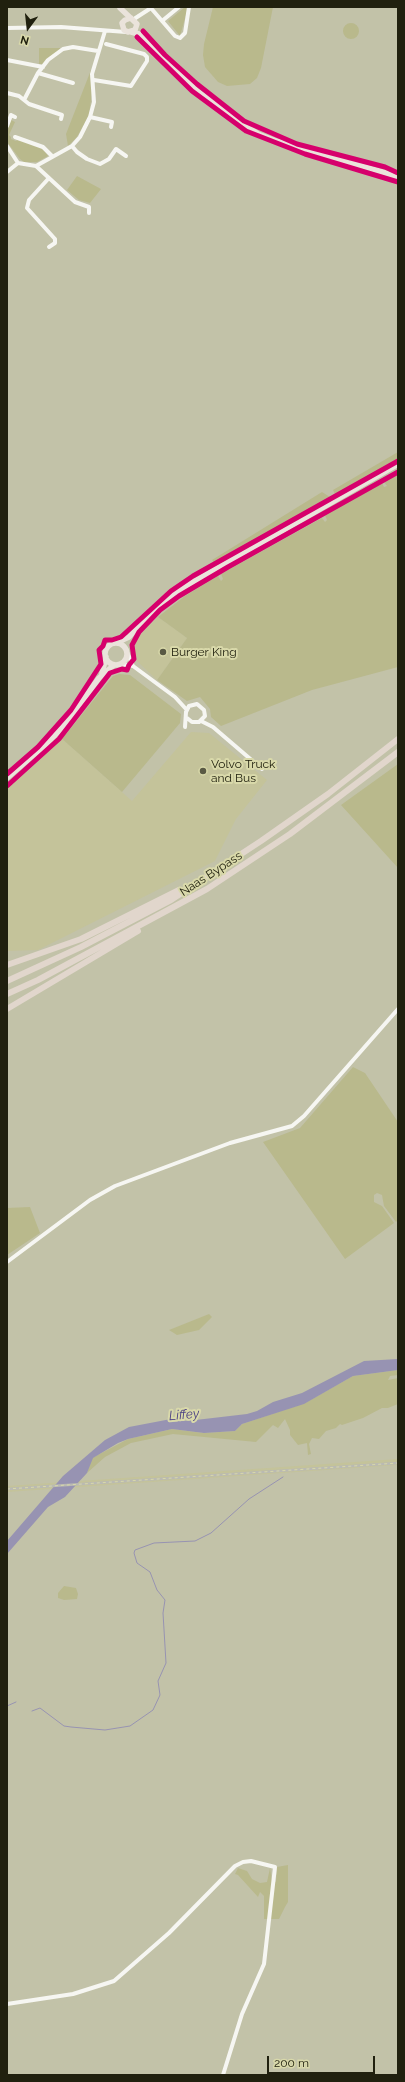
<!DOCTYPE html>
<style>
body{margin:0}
#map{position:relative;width:405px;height:2082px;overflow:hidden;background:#c2c2a8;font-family:Raleway,sans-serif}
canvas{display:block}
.frame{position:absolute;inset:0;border:8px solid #20200e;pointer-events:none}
.north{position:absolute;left:8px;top:8px;width:40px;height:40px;-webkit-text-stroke:3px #d9d9aa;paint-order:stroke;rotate:195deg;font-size:11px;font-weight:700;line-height:16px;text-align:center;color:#20200e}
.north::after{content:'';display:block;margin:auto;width:14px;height:18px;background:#20200e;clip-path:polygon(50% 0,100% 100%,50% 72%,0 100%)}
.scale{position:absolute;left:267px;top:2056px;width:108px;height:18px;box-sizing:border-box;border:2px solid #20200e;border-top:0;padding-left:5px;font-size:12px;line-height:14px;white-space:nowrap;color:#20200e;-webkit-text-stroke:3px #d9d9aa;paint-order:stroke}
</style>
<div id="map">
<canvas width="405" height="2082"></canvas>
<div class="frame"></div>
<div class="north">N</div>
<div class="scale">200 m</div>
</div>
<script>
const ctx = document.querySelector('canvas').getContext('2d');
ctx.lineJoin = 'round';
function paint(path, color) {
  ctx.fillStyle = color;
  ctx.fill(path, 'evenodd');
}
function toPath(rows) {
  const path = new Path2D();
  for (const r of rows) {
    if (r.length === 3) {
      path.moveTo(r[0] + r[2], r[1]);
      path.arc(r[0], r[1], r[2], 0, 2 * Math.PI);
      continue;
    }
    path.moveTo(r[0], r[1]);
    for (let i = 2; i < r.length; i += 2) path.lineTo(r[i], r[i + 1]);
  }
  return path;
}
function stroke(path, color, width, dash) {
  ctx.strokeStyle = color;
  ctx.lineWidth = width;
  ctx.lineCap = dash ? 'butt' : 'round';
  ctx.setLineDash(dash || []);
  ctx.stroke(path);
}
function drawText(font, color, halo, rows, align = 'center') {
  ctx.font = font + ' Raleway,sans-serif';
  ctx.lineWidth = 4;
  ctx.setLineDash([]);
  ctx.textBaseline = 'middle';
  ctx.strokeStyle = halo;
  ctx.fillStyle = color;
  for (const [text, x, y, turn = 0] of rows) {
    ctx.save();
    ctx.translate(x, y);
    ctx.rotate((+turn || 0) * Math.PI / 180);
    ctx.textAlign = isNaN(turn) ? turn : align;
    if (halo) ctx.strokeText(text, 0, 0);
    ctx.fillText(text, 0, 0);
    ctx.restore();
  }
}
paint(toPath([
 [158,617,187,638,157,680,137,661,138,658,134,655,134,650,137,638],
 [191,732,209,733,267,780,236,819,215,861,38,950,7,951,7,788,34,766,61,738,132,801],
 [398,1459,398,1465,7,1492,7,1486]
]), '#c4c39a');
paint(toPath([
 [185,7,188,8,180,36,168,21],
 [213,7,273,7,261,68,257,78,250,84,227,86,218,82,205,67,203,55,204,44],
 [351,31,8],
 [39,48,60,48,60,49,42,64,39,64],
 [91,70,92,92,89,115,77,137,68,146,66,134],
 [11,120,15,122,9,135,11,137,11,139,16,141,18,139,37,146,44,150,48,156,37,162,24,162,20,159,7,142,7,130],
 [77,176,101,189,90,203,79,200,67,190],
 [398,452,398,460,336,496,333,490],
 [398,474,398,667,312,690,221,726,211,717,210,709,200,697,187,701,157,680,187,638,158,617,185,596,218,576,221,581,223,579,221,574,322,518,325,522,327,520,325,515,382,483,384,487,387,486,384,482],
 [322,492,330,497,215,564,212,560],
 [119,674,130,675,181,714,180,723,122,792,61,738,67,733,113,676],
 [398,764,398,868,341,805],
 [353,1067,365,1073,398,1122,398,1220,396,1222,384,1206,382,1195,377,1193,374,1195,374,1202,382,1206,394,1223,345,1259,263,1142,300,1128],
 [30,1207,40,1233,7,1255,7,1208],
 [209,1314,212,1317,199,1330,177,1335,169,1330],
 [398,1370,398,1375,390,1376,388,1380,398,1378,398,1404,388,1408,382,1408,363,1418,342,1425,340,1424,336,1428,326,1431,319,1439,312,1438,309,1444,311,1454,308,1455,307,1443,298,1445,290,1435,290,1430,285,1419,278,1428,273,1425,256,1442,173,1434,131,1443,105,1457,87,1473,92,1458,128,1439,172,1429,204,1433,235,1431,242,1424,305,1403,353,1376],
 [64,1586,76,1588,78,1594,77,1599,64,1600,58,1598,58,1593],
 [288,1865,288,1902,285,1907,279,1919,264,1919,264,1896,260,1892,258,1897,238,1875,235,1874,238,1868,247,1871,252,1879,260,1883,267,1882,270,1868,272,1881,276,1882,277,1867]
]), '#b9b98c');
paint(toPath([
 [398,1359,398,1370,353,1376,304,1404,242,1424,235,1431,204,1433,172,1429,128,1439,118,1443,93,1458,87,1473,65,1497,48,1507,7,1554,7,1541,63,1476,105,1440,129,1427,171,1419,187,1421,247,1414,257,1411,273,1402,302,1393,364,1361]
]), '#9793b2');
stroke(toPath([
 [7,1706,16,1702],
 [32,1711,40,1708,64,1726,71,1727,105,1730,130,1726,153,1710,160,1695,158,1681,166,1663,163,1613,165,1600,157,1590,150,1572,137,1563,134,1553,135,1550,154,1543,195,1541,211,1533,249,1499,283,1477]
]), '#9793b2', 1);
stroke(toPath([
 [150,7,175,36,180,38,185,33,189,7],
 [134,19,151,8],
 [162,21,179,7],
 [7,28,61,27,126,32],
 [7,60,43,67],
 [38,73,73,83],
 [94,80,131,86,147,61,147,57,144,54,106,44],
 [7,93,19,96,24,100,38,73,48,60,63,49,73,47,98,51],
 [24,100,29,104,62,115,61,119],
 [90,117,112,122,111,127],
 [7,126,11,115,15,117],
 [15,137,43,147,52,156],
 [7,146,18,163,36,166],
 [72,146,77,152,87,159,100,164,109,159,116,149,126,156],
 [7,172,18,163],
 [89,213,89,207,75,202,36,166,72,146,80,137,90,117,94,102,92,74,105,31],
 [49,247,55,243,55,239,27,208,29,200,49,178],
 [127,652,133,666],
 [120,664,133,666,175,697,186,709],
 [201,721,213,727,262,769],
 [185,727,186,712,189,706,197,704,204,710,205,716,199,722,192,722,187,718],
 [7,1262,90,1200,115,1186,230,1143,292,1126,304,1116,398,1009],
 [7,2004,73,1994,114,1981,169,1933,235,1866,243,1862,251,1861,275,1867,264,1964,242,2014,223,2075]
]), '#f6f6f2', 4);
stroke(toPath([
 [120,8,137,24,135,30,128,32,124,30,122,23,125,20,131,18],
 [131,32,139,34,197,91,258,134,276,141,389,174,398,179],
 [116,643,129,637,153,611,181,589,398,464],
 [116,654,11],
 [102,673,106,657],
 [7,778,44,746,63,727,99,678,114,665]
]), '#eae3db', 5.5);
stroke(toPath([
 [7,965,81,939,179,890],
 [7,981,81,947,171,900,261,841,328,794,398,739],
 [7,994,38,980,207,889,290,834,398,752],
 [7,1009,138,931]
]), '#e1d6cc', 6);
const rail = toPath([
 [7,1489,398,1463]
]);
stroke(rail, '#babab2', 2.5);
stroke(rail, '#d9d9aa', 1, [3]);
stroke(toPath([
 [143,31,165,55,197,84,244,121,297,144,385,167,398,173],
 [137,37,192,91,246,131,305,154,398,182],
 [7,774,38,747,71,710,101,664,99,650,103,646,105,640,112,640,121,637,171,591,193,576,398,461],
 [7,786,59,739,110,673,122,669,127,670,129,665,134,659,132,645,139,632,160,610,179,596,228,567,398,472]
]), '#d6006c', 5);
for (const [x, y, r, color] of [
 [163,652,4,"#595944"],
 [203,771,4,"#595944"]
]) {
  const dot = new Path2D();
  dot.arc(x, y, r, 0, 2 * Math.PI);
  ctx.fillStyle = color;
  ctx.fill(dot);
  stroke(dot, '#d9d9aa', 1.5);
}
drawText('12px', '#20200e', '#d9d9aa', [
 ["Burger King",171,652],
 ["Volvo Truck",211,764],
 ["and Bus",211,778]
], 'left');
drawText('12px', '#20200e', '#d9d9aa', [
 ["Naas Bypass",211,874,-33]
]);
drawText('italic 13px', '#483d83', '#d9d9aa', [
 ["Liffey",184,1415,-5]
]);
</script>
